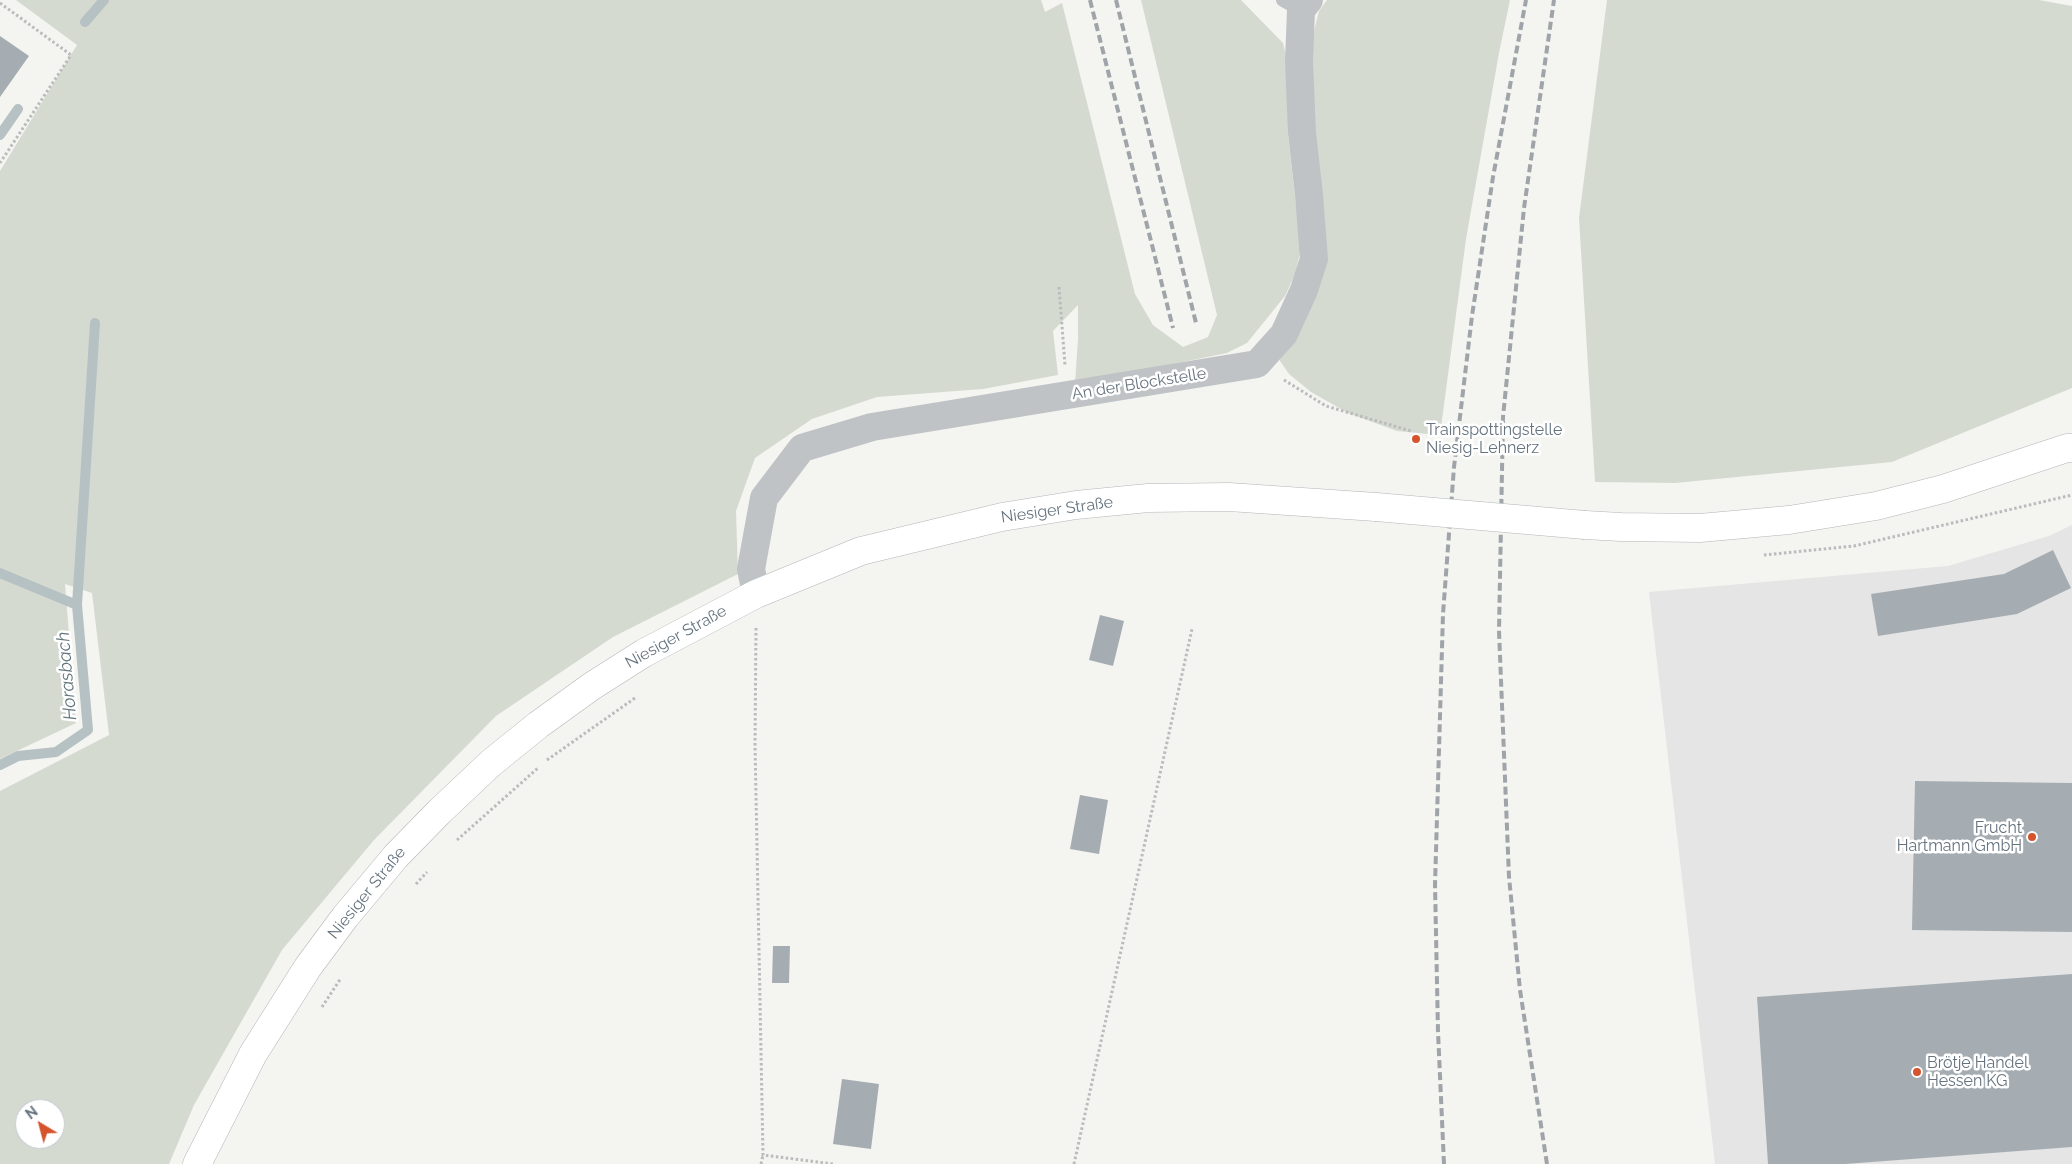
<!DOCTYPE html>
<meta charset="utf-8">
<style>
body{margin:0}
#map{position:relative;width:2072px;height:1164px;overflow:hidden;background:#f4f4f0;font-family:Raleway,sans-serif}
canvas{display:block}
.north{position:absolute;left:15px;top:1099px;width:50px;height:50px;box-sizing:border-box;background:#fff;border:1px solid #c1c7cc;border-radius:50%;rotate:323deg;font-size:14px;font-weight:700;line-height:20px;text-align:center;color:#65737f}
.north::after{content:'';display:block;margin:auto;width:18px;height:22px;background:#d5542e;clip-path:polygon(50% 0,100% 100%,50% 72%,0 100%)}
</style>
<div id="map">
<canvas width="2072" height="1164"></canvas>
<div class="north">N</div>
</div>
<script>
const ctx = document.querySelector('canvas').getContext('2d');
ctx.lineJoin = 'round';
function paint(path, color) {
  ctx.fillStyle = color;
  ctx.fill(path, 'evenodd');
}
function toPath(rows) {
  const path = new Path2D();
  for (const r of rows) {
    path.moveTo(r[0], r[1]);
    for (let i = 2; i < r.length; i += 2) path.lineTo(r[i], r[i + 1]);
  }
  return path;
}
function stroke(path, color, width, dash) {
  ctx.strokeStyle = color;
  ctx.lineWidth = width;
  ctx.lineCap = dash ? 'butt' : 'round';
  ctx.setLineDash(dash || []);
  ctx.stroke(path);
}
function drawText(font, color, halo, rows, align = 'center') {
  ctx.font = font + ' Raleway,sans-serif';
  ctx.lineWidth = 5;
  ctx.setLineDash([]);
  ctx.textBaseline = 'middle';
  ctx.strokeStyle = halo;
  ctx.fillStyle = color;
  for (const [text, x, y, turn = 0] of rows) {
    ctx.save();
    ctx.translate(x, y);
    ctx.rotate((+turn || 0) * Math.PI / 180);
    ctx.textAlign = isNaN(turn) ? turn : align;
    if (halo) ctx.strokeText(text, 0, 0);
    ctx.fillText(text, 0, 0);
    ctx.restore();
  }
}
paint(toPath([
 [2072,525,2072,1164,1715,1164,1649,592,1948,566,2049,536]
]), '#e4e5e4');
paint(toPath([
 [16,0,1041,0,1045,12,1062,3,1135,294,1153,325,1183,347,1208,337,1217,315,1141,0,1241,0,1283,43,1289,69,1288,135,1301,249,1295,274,1285,296,1247,343,1227,353,1075,384,1078,339,1078,305,1053,331,1058,375,983,389,877,397,812,419,755,458,736,511,738,574,613,637,496,716,374,840,282,950,194,1105,169,1164,0,1164,0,791,109,735,92,593,65,584,76,723,0,759,0,171,77,45],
 [25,1109,55,1109,55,1139,25,1139],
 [1327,0,1510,0,1499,53,1466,239,1440,435,1397,431,1348,413,1311,392,1289,374,1280,361,1281,350,1308,313,1313,152,1312,39,1319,11],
 [1607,0,2039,0,2072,6,2072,388,1892,462,1675,483,1595,482,1579,218]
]), '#d5dad1');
stroke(toPath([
 [85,22,104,0],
 [0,135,18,109],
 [0,573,77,605,88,730,56,752,18,756,0,765],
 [77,605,95,323]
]), '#b6c1c4', 10);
paint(toPath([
 [0,36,29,56,0,97],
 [2053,550,2071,588,2017,614,1878,636,1871,594,2004,574],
 [1100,615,1124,621,1113,666,1089,660],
 [1915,781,2072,783,2072,932,1912,930],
 [1080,795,1108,800,1099,854,1070,849],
 [773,946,790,946,789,983,772,983],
 [2072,974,2072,1147,1845,1164,1768,1164,1757,997],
 [842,1079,879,1084,871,1149,833,1144]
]), '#a6adb2');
const secondary = toPath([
 [1585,525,1621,527,1700,528,1789,520,1876,506,1943,489,2067,448,2072,448],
 [197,1164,253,1054,308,967,345,917,396,856,439,812,491,763,538,725,592,686,644,653,756,594,861,551,1002,517,1076,505,1148,498,1229,497,1376,507]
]);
stroke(secondary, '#b2b6ba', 29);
stroke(toPath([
 [0,3,71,55,0,163],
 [1059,287,1065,365],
 [1284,380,1326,406,1411,431],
 [1764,555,1854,546,2072,495],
 [756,628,755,744,763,1155,833,1164],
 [547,760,635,698],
 [457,840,538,768],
 [416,884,427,872],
 [322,1007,341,978],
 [761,1164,763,1155],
 [1074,1164,1192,629]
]), '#b9bbbd', 3, [2.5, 2.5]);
stroke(toPath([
 [1283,0,1301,10]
]), '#bfc3c6', 14);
stroke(toPath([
 [756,594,751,569,764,498,802,448,872,427,1257,364,1284,334,1304,290,1314,259,1309,195,1302,133,1299,61,1301,10,1309,0]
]), '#bfc3c6', 28);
stroke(secondary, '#fff', 28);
stroke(toPath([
 [1090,0,1173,328],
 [1116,0,1196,323],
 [1444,1164,1438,1032,1435,885,1443,614,1454,467,1472,316,1493,177,1526,0],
 [1547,1164,1520,990,1509,877,1499,631,1503,417,1524,208,1554,0]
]), '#9fa4a9', 4, [8, 4]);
const secondaryBridge = toPath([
 [1376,507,1585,525]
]);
stroke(secondaryBridge, '#b2b6ba', 29, []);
stroke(secondaryBridge, '#fff', 28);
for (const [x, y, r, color] of [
 [1416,439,5,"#d5542e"],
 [2032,837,5,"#d5542e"],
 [1917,1072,5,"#d5542e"]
]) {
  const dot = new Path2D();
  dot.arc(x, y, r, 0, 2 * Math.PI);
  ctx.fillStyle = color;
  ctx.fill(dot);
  stroke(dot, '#fff', 2);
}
drawText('16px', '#65737f', '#fff', [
 ["An der Blockstelle",1139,384,-9],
 ["Niesiger Straße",1057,510,-8],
 ["Niesiger Straße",676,637,-29],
 ["Niesiger Straße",367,893,-51]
]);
drawText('16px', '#65737f', '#fff', [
 ["Trainspottingstelle",1426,430],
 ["Niesig-Lehnerz",1426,448],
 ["Frucht",2022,828,"right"],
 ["Hartmann GmbH",2022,846,"right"],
 ["Brötje Handel",1927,1063],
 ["Hessen KG",1927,1081]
], 'left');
drawText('italic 18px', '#60757c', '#fff', [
 ["Horasbach",67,676,-95]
]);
</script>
